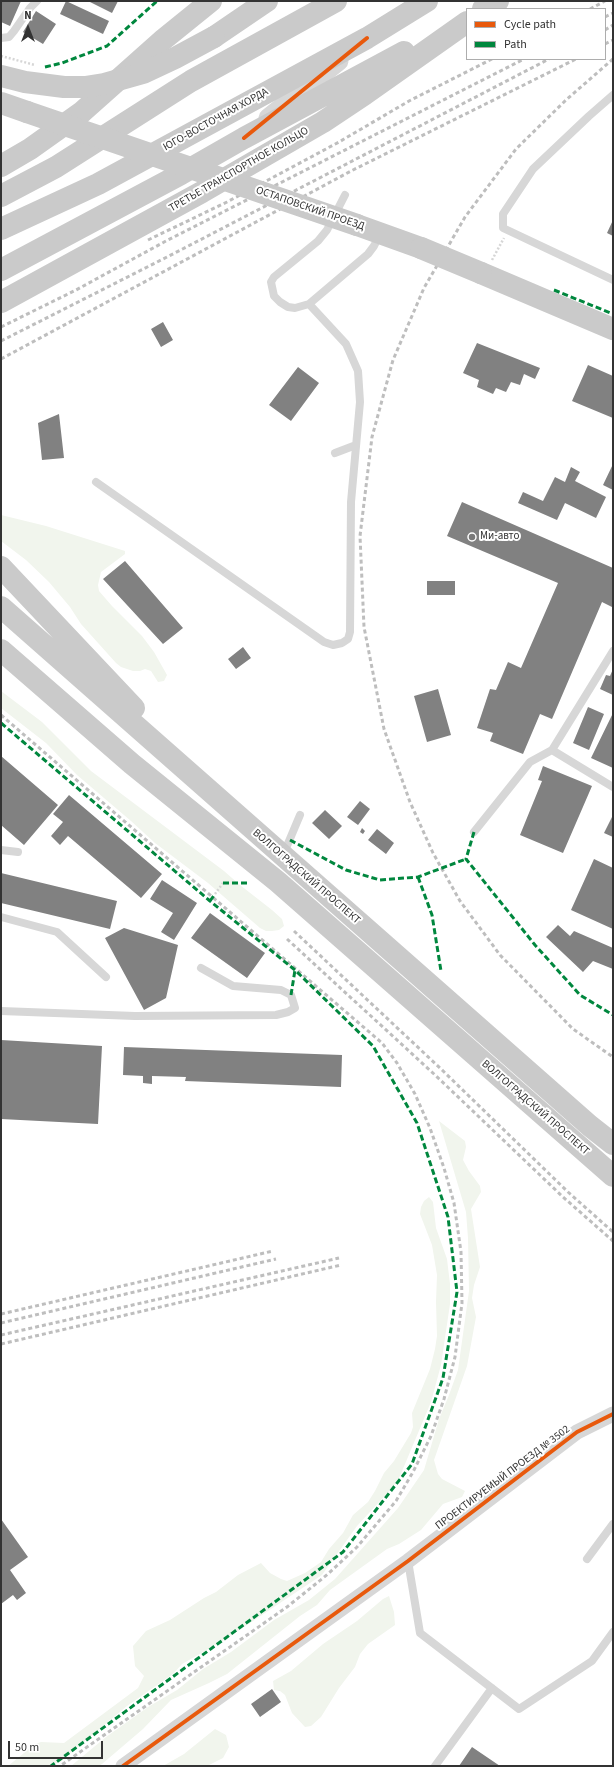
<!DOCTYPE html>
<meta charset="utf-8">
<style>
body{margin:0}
#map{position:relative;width:614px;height:1767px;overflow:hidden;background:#fff;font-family:"Source Sans 3",sans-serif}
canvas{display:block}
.frame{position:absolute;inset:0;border:2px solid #333;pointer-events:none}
.legend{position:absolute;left:466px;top:8px;width:140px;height:52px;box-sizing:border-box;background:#fff;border:1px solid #adadad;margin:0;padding:5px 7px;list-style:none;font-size:12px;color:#333}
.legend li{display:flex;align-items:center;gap:8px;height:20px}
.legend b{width:20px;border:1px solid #adadad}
.north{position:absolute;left:8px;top:8px;width:40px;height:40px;-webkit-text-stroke:3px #fff;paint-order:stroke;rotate:0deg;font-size:11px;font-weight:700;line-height:16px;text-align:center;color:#333}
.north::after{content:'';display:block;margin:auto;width:14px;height:18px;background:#333;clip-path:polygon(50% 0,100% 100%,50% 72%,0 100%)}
.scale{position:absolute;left:8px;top:1741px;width:95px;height:18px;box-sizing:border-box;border:2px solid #333;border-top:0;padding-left:5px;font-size:12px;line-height:14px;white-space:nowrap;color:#333;-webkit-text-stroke:3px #fff;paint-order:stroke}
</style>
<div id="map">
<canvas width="614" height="1767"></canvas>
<div class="frame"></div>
<ul class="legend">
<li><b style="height:5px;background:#e8590c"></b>Cycle path</li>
<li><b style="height:5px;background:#00873e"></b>Path</li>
</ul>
<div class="north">N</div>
<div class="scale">50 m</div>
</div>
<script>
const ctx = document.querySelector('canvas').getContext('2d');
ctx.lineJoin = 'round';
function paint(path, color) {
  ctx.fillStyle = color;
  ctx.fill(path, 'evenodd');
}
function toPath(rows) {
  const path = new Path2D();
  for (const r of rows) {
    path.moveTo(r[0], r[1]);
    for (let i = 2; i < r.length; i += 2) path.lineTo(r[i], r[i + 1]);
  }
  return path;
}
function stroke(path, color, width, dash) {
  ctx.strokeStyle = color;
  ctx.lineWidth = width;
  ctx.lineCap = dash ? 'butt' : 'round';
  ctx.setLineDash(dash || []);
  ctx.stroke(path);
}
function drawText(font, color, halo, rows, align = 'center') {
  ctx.font = font + ' "Source Sans 3",sans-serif';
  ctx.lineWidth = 4;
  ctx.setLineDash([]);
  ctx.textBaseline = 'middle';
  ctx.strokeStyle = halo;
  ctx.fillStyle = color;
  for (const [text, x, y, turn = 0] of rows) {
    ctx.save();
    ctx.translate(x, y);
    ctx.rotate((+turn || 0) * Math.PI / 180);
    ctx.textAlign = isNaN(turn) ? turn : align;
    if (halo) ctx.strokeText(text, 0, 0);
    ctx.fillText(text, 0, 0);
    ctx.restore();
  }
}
paint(toPath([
 [1,515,46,526,125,551,125,554,101,572,98,585,99,591,112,606,142,636,154,652,167,675,164,681,158,682,151,671,145,669,140,671,133,671,121,667,116,663,81,624,70,607,49,582,26,560,1,541],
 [1,691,42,722,91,771,224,871,240,885,272,910,282,919,284,926,279,930,272,931,266,931,260,928,208,883,155,843,131,821,77,775,46,743,1,708],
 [439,1121,465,1141,466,1147,463,1160,469,1171,480,1186,481,1192,471,1209,480,1267,474,1285,472,1298,476,1317,467,1366,434,1460,438,1474,442,1479,465,1491,462,1497,443,1504,421,1530,399,1544,387,1549,330,1590,317,1605,300,1616,227,1674,209,1683,171,1700,143,1729,102,1764,99,1766,71,1766,106,1737,148,1707,177,1690,203,1669,231,1652,274,1620,309,1600,335,1579,398,1508,424,1470,439,1419,449,1395,458,1370,469,1291,468,1238,466,1212],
 [429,1197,433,1202,436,1228,447,1259,450,1284,450,1304,441,1365,431,1402,400,1476,393,1487,357,1526,322,1575,226,1639,182,1664,173,1674,127,1706,60,1762,49,1766,8,1766,35,1744,41,1742,64,1743,138,1688,144,1676,135,1666,133,1646,146,1631,170,1620,204,1598,216,1592,238,1575,261,1563,270,1573,281,1579,287,1581,305,1573,321,1562,329,1549,343,1533,353,1515,368,1502,375,1491,384,1473,394,1461,411,1433,413,1427,412,1413,430,1369,435,1349,437,1336,436,1302,437,1275,432,1245,420,1214,421,1207,424,1201],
 [389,1596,394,1612,395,1625,368,1644,360,1654,355,1667,339,1688,321,1717,311,1726,305,1727,292,1713,285,1695,280,1691,274,1690,273,1681,291,1671,323,1644,357,1621,383,1599],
 [215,1729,226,1735,229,1747,223,1758,207,1766,163,1766,184,1754]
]), '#f1f5ed');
paint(toPath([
 [1,1,21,1,10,26,1,22],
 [66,1,109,21,103,34,60,14],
 [88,1,118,1,112,13],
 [36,11,56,24,43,44,23,32],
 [613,220,613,236,607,233],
 [163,322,173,340,161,347,151,329],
 [477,343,540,368,535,379,524,374,520,385,511,382,506,392,496,388,493,394,477,387,479,380,463,373],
 [588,365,613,376,613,418,572,401],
 [298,367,319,383,291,421,269,405],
 [59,414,64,458,42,460,38,423],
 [613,464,613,490,603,485],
 [571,467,580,472,575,481,606,497,596,518,565,503,557,520,518,503,523,492,543,501,555,477,565,482],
 [462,502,613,568,612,607,602,602,552,719,540,714,523,754,490,741,493,733,477,728,490,689,496,690,508,662,521,668,558,583,447,536],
 [125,561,183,628,163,644,103,579],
 [427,581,455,581,455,595,427,595],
 [243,647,251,658,236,669,228,659],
 [613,669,613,695,600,689,606,675,610,676],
 [438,689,451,735,427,742,414,696],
 [588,707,604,714,589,750,573,743],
 [613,713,613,768,591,758],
 [1,756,58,805,24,845,1,825],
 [543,766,592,786,563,853,520,835,542,781,538,780],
 [69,795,162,874,141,898,68,836,60,845,51,836,63,822,53,814],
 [360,801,370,809,358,825,347,817],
 [325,810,342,826,329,839,312,823],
 [613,815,613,837,604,833],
 [362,828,365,831,363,834,360,832],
 [377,829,394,843,386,854,368,840],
 [594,859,613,868,613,929,571,910],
 [1,873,117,901,110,929,1,903],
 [162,880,197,903,174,940,161,932,173,913,150,899],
 [210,913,265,953,247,978,191,938],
 [558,925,570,936,574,931,613,948,613,969,593,961,583,972,546,937],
 [124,928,178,945,166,998,144,1010,105,938],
 [1,1040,102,1046,98,1124,1,1119],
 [124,1047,342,1055,341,1087,185,1081,186,1077,152,1076,152,1084,143,1083,143,1076,123,1075],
 [1,1519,28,1557,10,1570,26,1593,17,1600,13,1595,1,1604],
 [272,1689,281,1702,260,1717,251,1704],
 [472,1747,500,1766,459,1766]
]), '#818181');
stroke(toPath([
 [1,56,35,65],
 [492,260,504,238],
 [215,894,223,883]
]), '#d6d6d6', 2.5, [2, 2]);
stroke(toPath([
 [1,38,9,37,14,31,30,8,37,1],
 [613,95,589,116,533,169,503,214,503,228,613,280],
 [345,195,327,230,318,241,274,277,271,282,274,296,280,302,288,307,295,308,309,304,368,254,374,246,380,234],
 [335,453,356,445],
 [96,482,324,642,333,645,342,643,348,639,350,632,351,502,360,402,358,371,346,344,309,304],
 [552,750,613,787],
 [474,832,530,762,552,750,613,651],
 [1,850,18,852],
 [284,853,300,815],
 [1,917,57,932,106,977],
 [1,1011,135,1016,276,1015,288,1012,295,1008,291,995,281,990,233,986,201,968],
 [587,1559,613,1524],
 [408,1561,420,1633,519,1709,592,1661,613,1632],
 [435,1766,492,1688]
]), '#d7d7d7', 8);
stroke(toPath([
 [123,1766,408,1561,577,1432,613,1414]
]), '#d7d7d7', 15);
stroke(toPath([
 [268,118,339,61]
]), '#d7d7d7', 19);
stroke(toPath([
 [483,9,498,1],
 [214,37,267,1],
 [1,103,27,112],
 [1,166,30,149,82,112,164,39,211,1],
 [1,196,56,167,191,81,336,1],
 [357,225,421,248],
 [1,229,98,184,367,38,427,1],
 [1,270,181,174,244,138,404,52],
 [481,273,613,329],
 [1,302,202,192,323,122,365,94,467,22],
 [1,567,134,708],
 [1,607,590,1126,613,1144],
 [1,650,132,764,278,882,613,1176]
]), '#cacaca', 22);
stroke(toPath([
 [590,9,605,1],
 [605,17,613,13],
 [605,30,613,25],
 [605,44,613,40],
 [613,59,566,100,516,149,465,217,424,288,393,360,372,437,360,536,364,627,384,729,410,802,433,853,460,901,500,955,573,1029,613,1057],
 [148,240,227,202,339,142,409,101,492,59],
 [1,327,76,290,166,241,524,59],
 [1,341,169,256,549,59],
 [1,359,351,171,576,59],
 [1,715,382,1043,397,1063,415,1094,430,1128,444,1168,454,1203,461,1252,462,1303,455,1357,444,1399,431,1436,413,1472,396,1501,357,1547,328,1574,287,1607,60,1766],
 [294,931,440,1068,568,1192,613,1232],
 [287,939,434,1074,563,1197,613,1241],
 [1,1314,273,1251],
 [1,1323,276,1259],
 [1,1335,339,1258],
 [1,1344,341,1265]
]), '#bebebe', 3, [4, 3]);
stroke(toPath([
 [1,76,25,82,64,87,85,87,104,84,143,73,175,58,214,37],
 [27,112,357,225],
 [421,248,481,273]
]), '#cacaca', 22);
stroke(toPath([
 [45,67,62,63,107,46,157,1],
 [554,290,613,314],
 [1,723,210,901,295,970,373,1046,417,1123,448,1217,457,1292,443,1378,412,1464,343,1552,51,1766],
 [474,832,466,859,535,945,580,995,613,1015],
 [290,840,346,870,380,880,418,877,466,859],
 [418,877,432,915,441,971],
 [223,883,249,883],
 [210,901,215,894],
 [291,995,295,970]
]), '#00873e', 3, [6, 3]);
stroke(toPath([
 [244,138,367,38],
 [123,1766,408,1561,577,1432,613,1414]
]), '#e8590c', 4);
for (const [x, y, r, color] of [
 [472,537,4,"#7a7a7a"]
]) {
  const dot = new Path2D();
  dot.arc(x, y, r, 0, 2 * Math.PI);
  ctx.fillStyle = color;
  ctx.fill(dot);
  stroke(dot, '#fff', 1.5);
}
drawText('11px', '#333', '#fff', [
 ["ЮГО-ВОСТОЧНАЯ ХОРДА",216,120,-29],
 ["ТРЕТЬЕ ТРАНСПОРТНОЕ КОЛЬЦО",239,170,-30],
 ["ОСТАПОВСКИЙ ПРОЕЗД",310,209,19],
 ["ВОЛГОГРАДСКИЙ ПРОСПЕКТ",306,877,41],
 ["ВОЛГОГРАДСКИЙ ПРОСПЕКТ",535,1108,41],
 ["ПРОЕКТИРУЕМЫЙ ПРОЕЗД № 3502",503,1478,-37]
]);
drawText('11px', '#333', '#fff', [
 ["Ми-авто",480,537]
], 'left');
</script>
